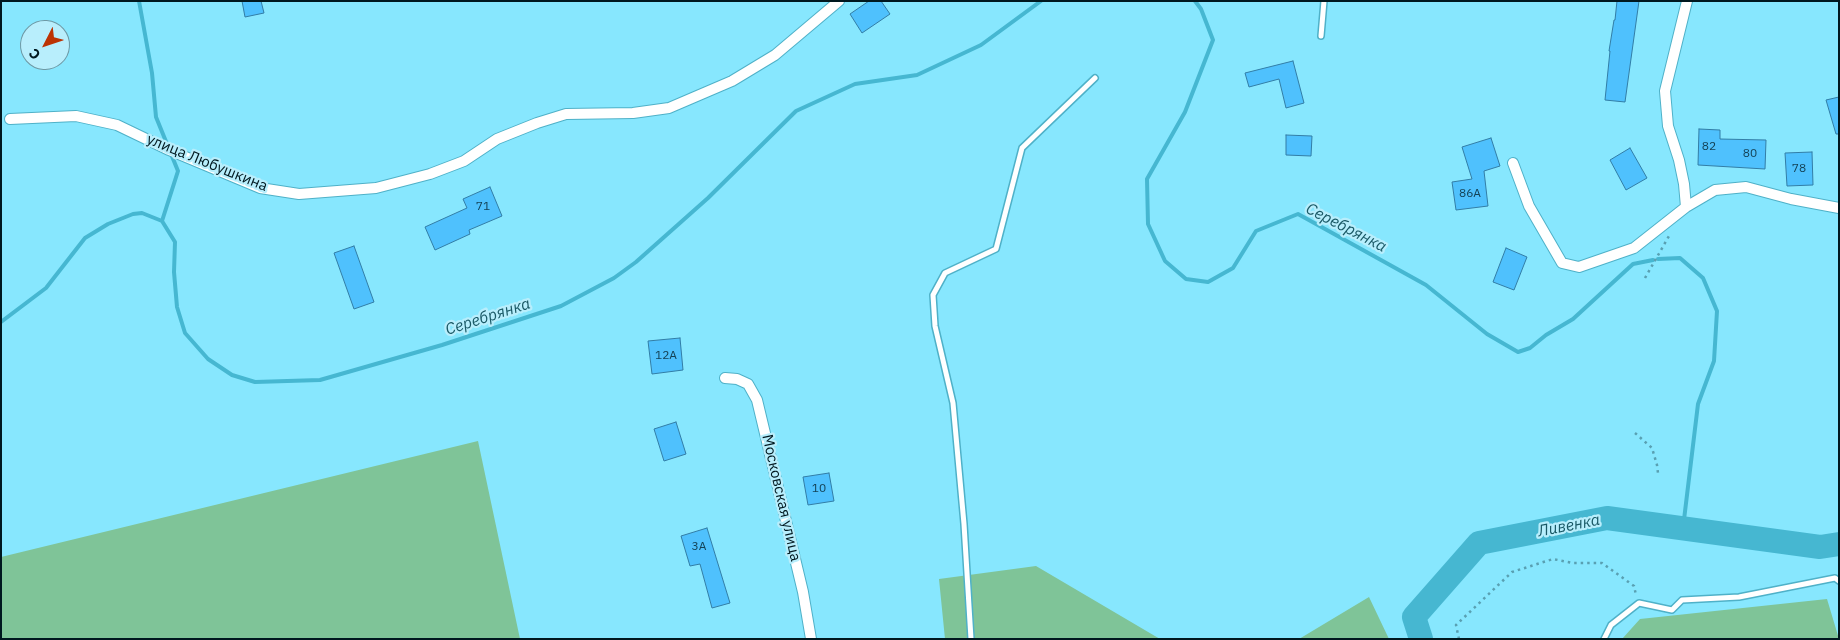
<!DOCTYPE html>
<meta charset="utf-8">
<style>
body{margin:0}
#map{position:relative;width:1840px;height:640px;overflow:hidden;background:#87e7fe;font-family:"IBM Plex Sans",sans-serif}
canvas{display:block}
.frame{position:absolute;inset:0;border:2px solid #00181f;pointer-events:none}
.north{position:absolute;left:20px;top:20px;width:50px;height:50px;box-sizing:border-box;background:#b8eefc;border:1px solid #6e98a4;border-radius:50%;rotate:229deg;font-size:14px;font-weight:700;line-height:20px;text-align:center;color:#00181f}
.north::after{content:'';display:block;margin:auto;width:18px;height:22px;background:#bc3304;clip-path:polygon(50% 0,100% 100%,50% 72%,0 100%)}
</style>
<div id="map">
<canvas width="1840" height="640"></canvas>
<div class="frame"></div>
<div class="north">С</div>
</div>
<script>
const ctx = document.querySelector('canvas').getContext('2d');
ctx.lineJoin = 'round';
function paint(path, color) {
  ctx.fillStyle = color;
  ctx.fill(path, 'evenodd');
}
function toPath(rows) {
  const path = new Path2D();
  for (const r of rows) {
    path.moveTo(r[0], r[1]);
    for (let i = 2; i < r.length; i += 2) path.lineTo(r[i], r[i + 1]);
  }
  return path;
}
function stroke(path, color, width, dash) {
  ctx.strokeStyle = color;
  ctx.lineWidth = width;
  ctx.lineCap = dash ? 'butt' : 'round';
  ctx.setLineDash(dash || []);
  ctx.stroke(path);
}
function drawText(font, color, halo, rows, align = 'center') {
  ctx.font = font + ' "IBM Plex Sans",sans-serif';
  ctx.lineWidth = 4.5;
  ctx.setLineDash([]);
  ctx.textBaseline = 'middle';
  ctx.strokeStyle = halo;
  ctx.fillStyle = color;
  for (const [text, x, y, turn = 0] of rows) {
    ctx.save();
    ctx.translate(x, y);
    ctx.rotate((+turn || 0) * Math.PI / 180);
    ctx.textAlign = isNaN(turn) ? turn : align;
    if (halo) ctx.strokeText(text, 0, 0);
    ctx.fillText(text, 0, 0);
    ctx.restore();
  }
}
paint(toPath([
 [478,441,520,639,1,639,1,557],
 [1036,566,1160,639,945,639,939,579],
 [1369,597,1389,639,1299,639],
 [1827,599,1839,639,1622,639,1640,619]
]), '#7fc498');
stroke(toPath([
 [139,1,152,73,156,117,178,171,162,221],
 [1195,1,1201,9,1213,40,1185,112,1147,179,1148,224,1165,261,1186,279,1208,282,1233,268,1256,231,1298,214,1426,285,1487,334,1518,352,1530,348,1546,335,1573,319,1633,264,1653,260],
 [1658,259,1680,258,1703,278,1717,311,1714,361,1698,404,1683,528],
 [1,322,46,288,85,238,108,224,133,214,142,213,162,221,175,242,174,272,177,307,185,333,208,359,232,375,255,382,320,380,442,345,561,306,614,278,636,262,708,198,796,111,855,84,917,75,981,45,1041,1]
]), '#46b7d1', 4);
stroke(toPath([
 [1421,639,1414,617,1479,543,1607,518,1820,547,1839,544]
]), '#46b7d1', 24);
const building = toPath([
 [242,1,261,1,264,13,245,17,242,1],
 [869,1,881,1,890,14,862,33,850,14,869,1],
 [1617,1,1639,1,1625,102,1605,100,1610,51,1609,51,1614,20,1615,20,1617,1],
 [1293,61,1304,103,1286,108,1279,79,1249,87,1245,73,1293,61],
 [1839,97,1839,134,1836,134,1826,100,1839,97],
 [1699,129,1720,130,1720,139,1766,140,1765,169,1698,165,1699,129],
 [1286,135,1312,136,1311,156,1286,155,1286,135],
 [1491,138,1500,166,1484,171,1488,206,1456,210,1452,182,1472,179,1462,147,1491,138],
 [1630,148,1647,178,1626,190,1610,160,1630,148],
 [1812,152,1813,185,1787,186,1785,153,1812,152],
 [490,187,502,216,469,230,470,234,435,250,425,227,467,208,463,199,490,187],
 [354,246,374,302,354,309,334,253,354,246],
 [1506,248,1527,257,1514,290,1493,282,1506,248],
 [680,338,683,370,652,374,648,341,680,338],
 [676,422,686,454,664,461,654,429,676,422],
 [829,473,834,501,808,505,803,477,829,473],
 [707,528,730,603,712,608,700,564,690,566,681,536,707,528]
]);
paint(building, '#4fc1fd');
stroke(building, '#327da6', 1);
const lane = toPath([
 [1321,36,1324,1],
 [971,639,964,524,953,403,935,326,933,295,945,273,996,249,1022,148,1095,78],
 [1604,639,1611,625,1639,603,1672,610,1682,600,1739,597,1835,578,1839,581]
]);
const street = toPath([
 [10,119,76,116,117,125,169,150,260,188,299,194,376,188,430,174,464,161,497,139,537,123,566,114,633,113,669,108,732,81,775,55,839,1],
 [1513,163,1529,206,1562,263,1579,267,1634,248,1686,207,1715,190,1746,187,1791,199,1839,208],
 [1686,207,1684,184,1679,160,1668,126,1665,91,1687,1],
 [725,378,737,379,748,384,757,400,803,592,811,639]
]);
stroke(lane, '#4fb1c8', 8);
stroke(street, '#4fb1c8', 12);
stroke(toPath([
 [1645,278,1669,236],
 [1635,433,1652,448,1657,465,1658,473],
 [1459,639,1456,625,1512,572,1553,559,1573,563,1602,563,1634,586,1636,595]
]), '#59a0b2', 2.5, [2.5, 4]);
stroke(lane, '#fff', 5);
stroke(street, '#fff', 10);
drawText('12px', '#144256', null, [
 ["82",1709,147],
 ["80",1750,154],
 ["78",1799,169],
 ["86А",1470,194],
 ["71",483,207],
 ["12А",666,356],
 ["10",819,489],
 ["3А",699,547]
]);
drawText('15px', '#00181f', '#b8eefc', [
 ["улица Любушкина",207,163,22],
 ["Московская улица",781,498,77]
]);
drawText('italic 16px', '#195865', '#b8eefc', [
 ["Серебрянка",1346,228,27],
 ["Серебрянка",488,317,-18],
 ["Ливенка",1569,526,-11]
]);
</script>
